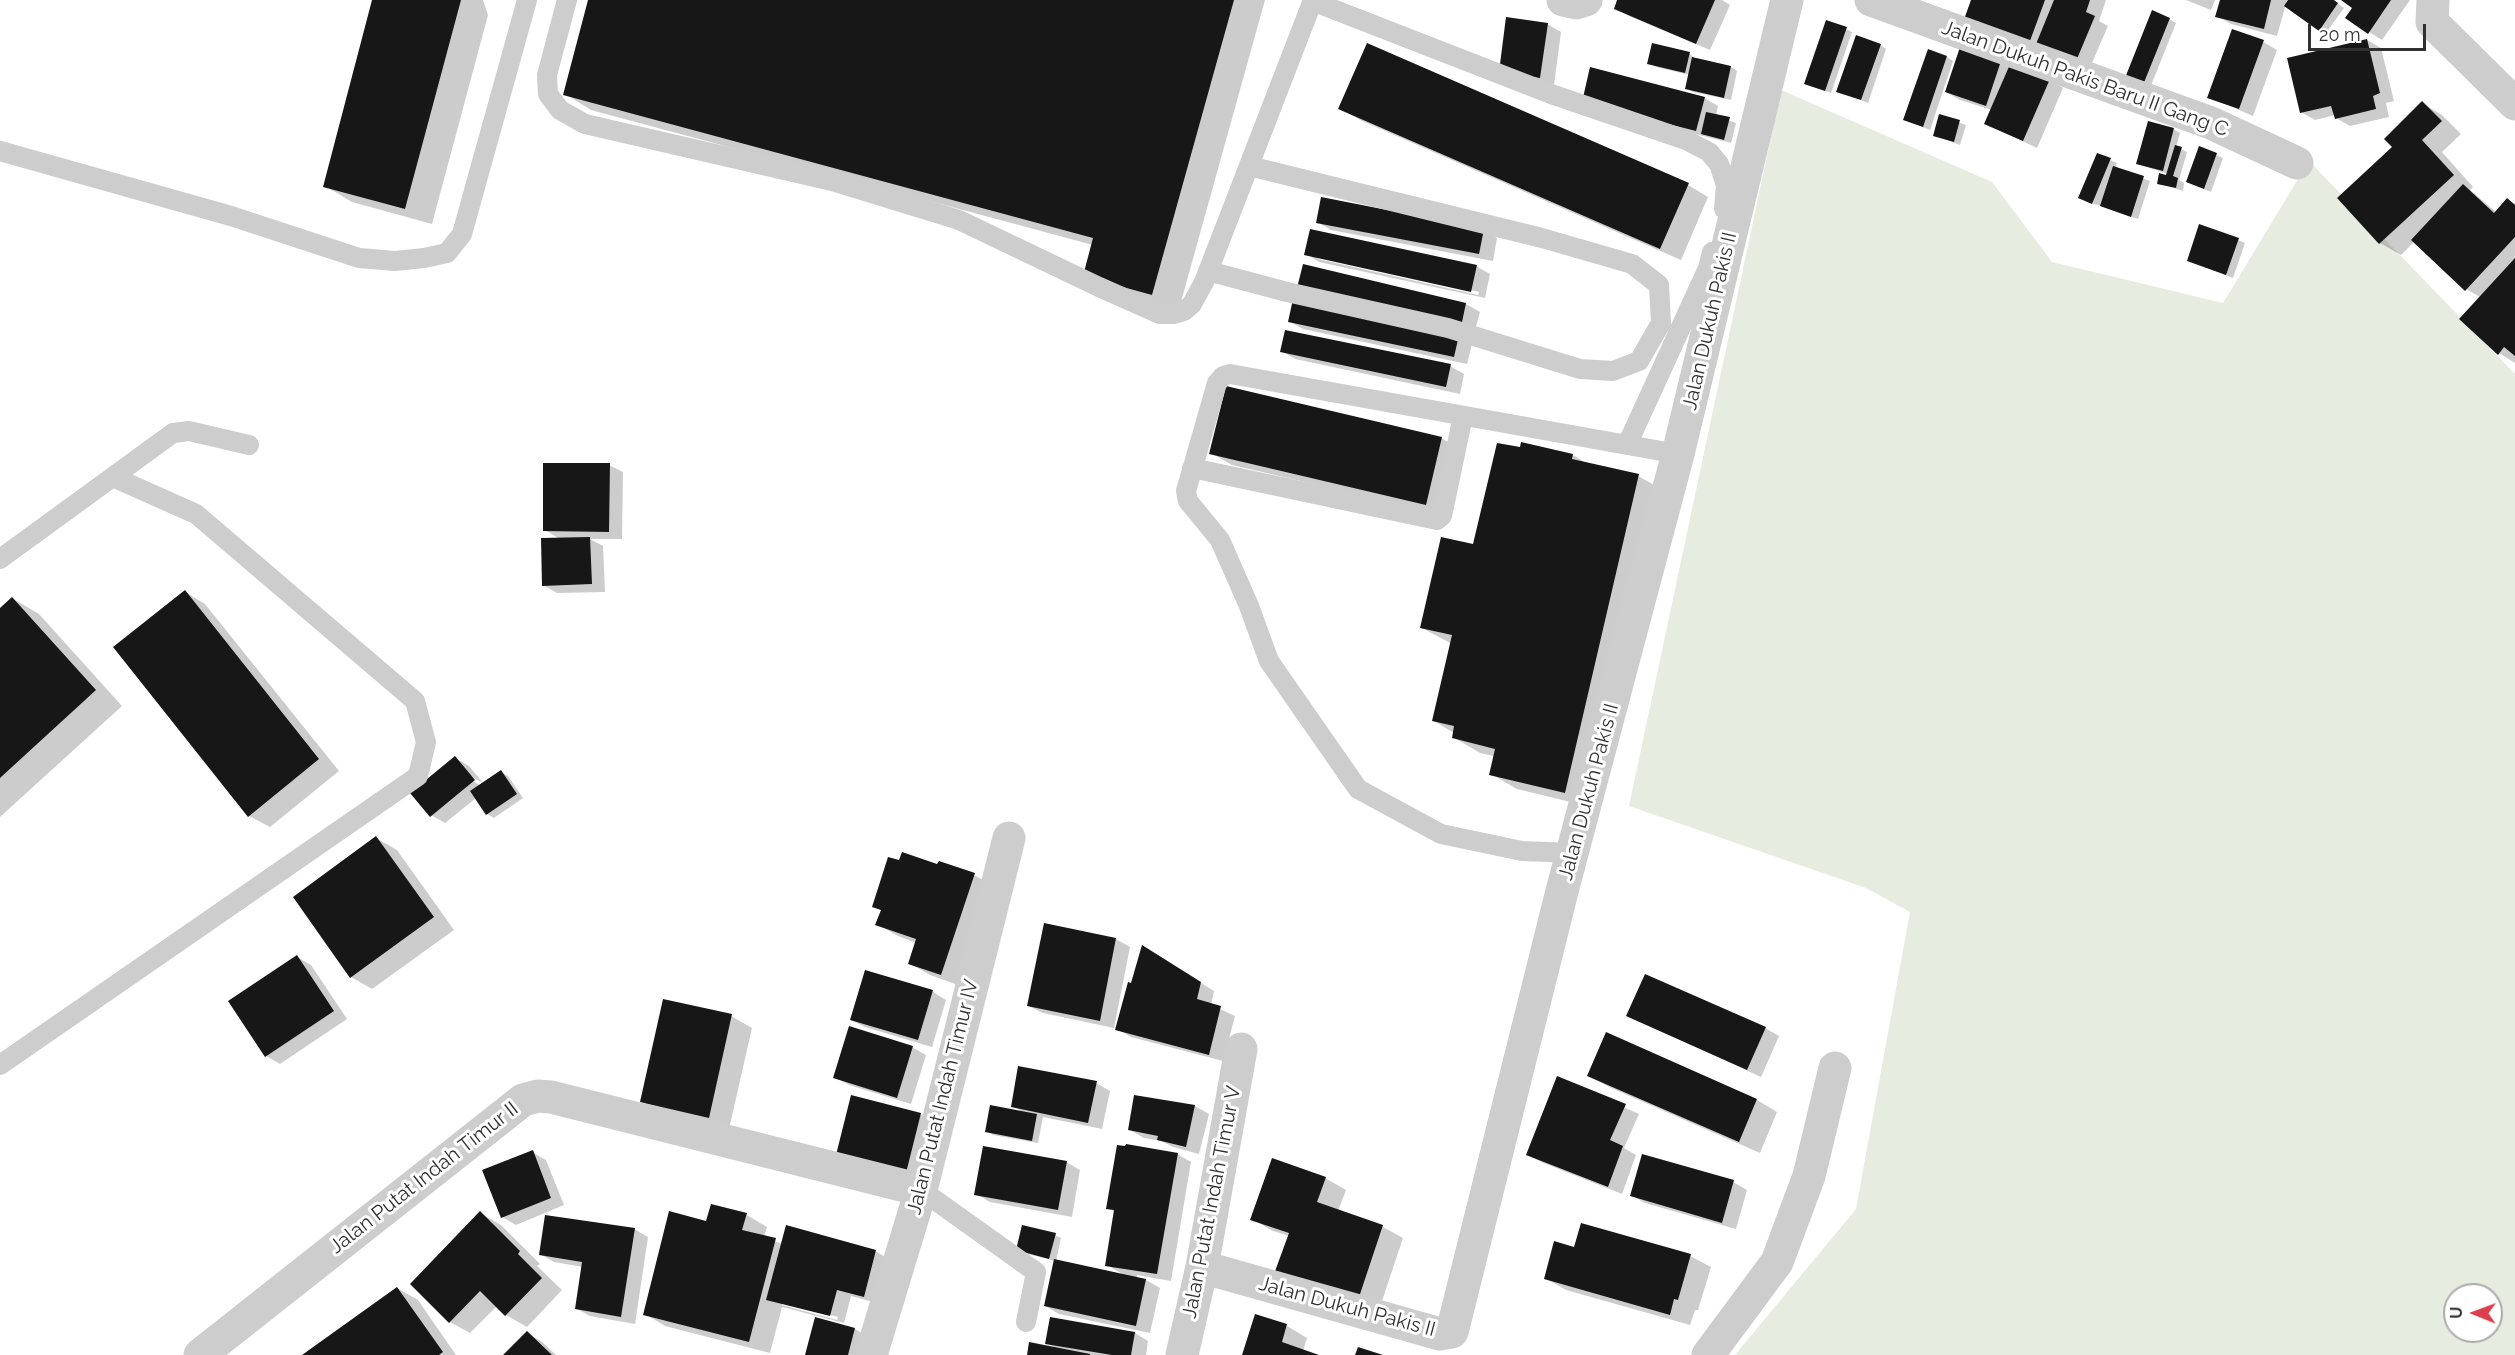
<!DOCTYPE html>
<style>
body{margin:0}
#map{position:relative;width:2515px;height:1355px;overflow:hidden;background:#fff;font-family:Raleway,sans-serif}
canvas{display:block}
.north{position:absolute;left:2443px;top:1283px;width:60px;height:60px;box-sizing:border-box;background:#fff;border:2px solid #acacac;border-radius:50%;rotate:271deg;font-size:16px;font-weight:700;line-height:24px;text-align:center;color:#303030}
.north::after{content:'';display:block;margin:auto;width:21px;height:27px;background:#db3f4c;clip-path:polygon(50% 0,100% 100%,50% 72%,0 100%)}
.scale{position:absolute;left:2308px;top:24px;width:118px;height:27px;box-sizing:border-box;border:3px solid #303030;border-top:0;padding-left:8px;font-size:18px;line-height:21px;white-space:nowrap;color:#303030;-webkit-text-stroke:4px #fff;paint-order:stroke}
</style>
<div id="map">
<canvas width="2515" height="1355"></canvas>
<div class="north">U</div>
<div class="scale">20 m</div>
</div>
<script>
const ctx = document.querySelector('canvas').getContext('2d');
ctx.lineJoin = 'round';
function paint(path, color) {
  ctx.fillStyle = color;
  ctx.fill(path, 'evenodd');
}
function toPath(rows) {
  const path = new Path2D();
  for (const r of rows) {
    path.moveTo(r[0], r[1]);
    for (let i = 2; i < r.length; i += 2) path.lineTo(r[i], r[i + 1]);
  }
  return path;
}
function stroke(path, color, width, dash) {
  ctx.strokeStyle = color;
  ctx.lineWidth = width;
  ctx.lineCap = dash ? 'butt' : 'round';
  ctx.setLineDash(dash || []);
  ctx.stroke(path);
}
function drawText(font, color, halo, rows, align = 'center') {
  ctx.font = font + ' Raleway,sans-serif';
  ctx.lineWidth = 6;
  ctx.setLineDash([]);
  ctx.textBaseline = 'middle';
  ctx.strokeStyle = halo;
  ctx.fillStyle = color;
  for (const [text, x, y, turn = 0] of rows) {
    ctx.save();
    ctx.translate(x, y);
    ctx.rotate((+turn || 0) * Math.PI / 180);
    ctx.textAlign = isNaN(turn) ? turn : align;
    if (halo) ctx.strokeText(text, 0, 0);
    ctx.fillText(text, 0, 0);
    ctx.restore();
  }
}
paint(toPath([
 [1781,90,1992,182,2052,262,2223,303,2309,161,2515,374,2515,1355,1735,1355,1856,1209,1910,912,1866,888,1629,806],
 [2455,1295,2491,1295,2491,1331,2455,1331]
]), '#e6ecdf');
paint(toPath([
 [374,0,483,0,488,15,432,224,352,202,325,186],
 [590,0,1265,0,1179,309,1111,290,1093,245,591,110,565,94],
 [1619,0,1722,0,1730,5,1710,50,1629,16,1616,8],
 [1970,0,2106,0,2099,21,2108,26,2088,72,2049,56],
 [2186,0,2215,0,2211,10],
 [2221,0,2287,0,2277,36,2231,24,2217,16],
 [2290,0,2333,0,2344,8,2326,33],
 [2343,0,2410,0,2382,40,2369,32,2354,7],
 [2169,19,2176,23,2150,88,2127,78],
 [1547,24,1561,32,1554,85,1515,79],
 [1846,29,1852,32,1831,93,1806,83],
 [2367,40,2381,48,2394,101,2386,103,2389,117,2350,126,2336,118,2335,115,2315,120,2301,112],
 [2263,42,2277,50,2253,116,2209,97],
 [1880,45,1886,49,1868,103,1838,91],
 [1689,53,1695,59,1731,67,1737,71,1731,100,1693,92,1687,88,1690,75,1656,67,1649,63],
 [1947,57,1953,61,1930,130,1905,120],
 [2000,63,2010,68,2050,80,2063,88,2037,148,1986,124,1992,110,1960,100,1946,92],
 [1704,98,1718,106,1716,116,1736,123,1731,143,1597,109],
 [2422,103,2442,115,2461,134,2442,152,2473,187,2470,190,2496,212,2507,200,2515,204,2515,363,2499,353,2480,297,2466,289,2415,241,2401,255,2380,243,2394,147],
 [1340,108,1688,185,1708,197,1681,260,1360,120],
 [1940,116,1966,125,1960,145,1934,135],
 [2173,129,2180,133,2176,147,2187,152,2179,180,2184,183,2183,191,2159,183,2168,174,2138,164],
 [2199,148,2223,158,2211,192,2187,182],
 [2098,155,2117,163,2115,168,2150,181,2138,219,2086,201],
 [1317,222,1484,230,1497,238,1493,261,1331,230],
 [2238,240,2245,243,2233,278,2189,261],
 [1306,254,1476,266,1490,274,1485,298,1319,262],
 [1318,256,1479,292,1478,295,1318,259],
 [1304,266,1466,304,1480,312,1474,334],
 [1294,301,1472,344,1467,364,1303,329,1289,321],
 [1282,351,1450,366,1464,374,1460,394,1295,359],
 [1441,438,1462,450,1447,515,1232,465,1211,453],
 [1573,455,1588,464,1638,476,1665,491,1591,807,1517,789,1491,774,1494,756,1480,753,1453,737,1454,733,1434,721,1452,644,1422,628],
 [609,465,623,472,622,539,590,539,603,546,605,592,557,593,543,585,560,539,545,530],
 [185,592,205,604,339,771,270,827,249,816],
 [12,598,39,614,122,706,0,817,0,610],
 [455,758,469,766,483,783,469,775,468,778,481,786,501,772,508,776,523,798,494,818,487,814,476,798,445,823,431,815],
 [376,838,397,850,454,930,372,989,351,977],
 [974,875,994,886,961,986,930,975,909,963,916,943,898,936,877,924,882,911,874,906],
 [1045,925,1116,939,1130,947,1114,1028,1043,1013,1029,1006],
 [1156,955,1214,991,1211,1005,1235,1016,1223,1061,1131,1037,1117,1029,1132,984],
 [297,957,311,965,347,1019,280,1064,266,1056],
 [866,972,933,992,946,1000,932,1047,865,1027,851,1020],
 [731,1016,752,1028,729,1129,663,1113,642,1102],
 [1628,1016,1765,1028,1779,1036,1761,1077],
 [1606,1034,1757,1100,1777,1112,1760,1153,1609,1087,1588,1075],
 [912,1047,926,1055,911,1104,849,1085,835,1077],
 [1558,1078,1639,1114,1624,1148,1636,1155,1622,1194,1541,1162,1527,1154],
 [1096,1083,1110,1091,1102,1129,1043,1117,1038,1143,993,1135,987,1131,1023,1112,1012,1106],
 [1135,1096,1195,1106,1209,1114,1199,1154,1173,1147,1161,1141,1144,1138,1130,1130],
 [853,1097,921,1115,934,1122,918,1188],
 [532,1152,546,1160,564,1205,516,1225,502,1217],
 [1177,1154,1191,1162,1171,1281,1137,1275,1137,1278,1146,1280,1160,1288,1150,1333,1059,1314,1045,1306,1055,1261,1024,1253,1055,1235,1061,1238,1056,1261,1124,1275,1107,1265,1115,1212,1108,1208],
 [1066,1162,1080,1170,1072,1217,990,1202,976,1194],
 [1325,1178,1346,1190,1338,1211,1383,1227,1403,1238,1378,1313,1289,1236,1273,1231,1252,1219],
 [1733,1182,1747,1190,1736,1229,1645,1203,1631,1195],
 [712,1206,747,1215,767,1227,764,1237,782,1244,875,1251,889,1259,877,1303,851,1296,844,1323,782,1307,770,1353,665,1326,645,1314,707,1223],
 [782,1302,838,1317,837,1320,782,1305],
 [480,1213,501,1225,540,1264,537,1266,562,1290,527,1327,506,1315,497,1306,470,1333,450,1322],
 [634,1229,648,1237,635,1324,590,1316,577,1309,583,1267,554,1262,540,1254],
 [1575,1249,1690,1256,1711,1267,1698,1310,1695,1310,1690,1325,1566,1290,1545,1278],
 [397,1288,418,1300,456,1355,305,1355],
 [1256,1316,1287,1326,1307,1338,1303,1351,1316,1355,1244,1355],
 [816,1319,855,1329,868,1337,864,1355,807,1355],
 [527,1333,541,1341,556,1355,506,1355],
 [1135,1333,1148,1341,1146,1355,1028,1355,1056,1348,1047,1343]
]), '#0003');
paint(toPath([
 [372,0,461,0,405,209,323,187],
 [588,0,1234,0,1152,295,1083,276,1093,238,563,95],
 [1617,0,1715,0,1696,44,1614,9],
 [1971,0,2045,0,2027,49,1962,25],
 [2054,0,2090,0,2086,12,2095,16,2074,66,2034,49],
 [2220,0,2271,0,2264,29,2215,17],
 [2288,0,2334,0,2338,3,2319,31,2284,6],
 [2341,0,2391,0,2368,34,2345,18,2352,8],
 [2152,10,2170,18,2143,85,2125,78],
 [1506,17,1548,23,1540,78,1499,72],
 [1826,20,1847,27,1825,91,1804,84],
 [2232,29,2264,40,2239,109,2207,98],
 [1856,35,1881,44,1861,100,1836,92],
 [2367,39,2380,93,2373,96,2376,109,2335,119,2331,106,2300,113,2287,58],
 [1367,43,1689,183,1660,249,1338,109],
 [1652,43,1690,52,1685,73,1647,64],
 [1960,47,2001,61,1986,106,1945,92],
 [1928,49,1947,56,1923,127,1903,120],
 [1692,57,1731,66,1724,98,1685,89],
 [2011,62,2050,79,2023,141,1984,124],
 [1590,67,1705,97,1696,131,1582,102],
 [2422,101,2442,121,2422,140,2454,175,2379,244,2337,198,2392,147,2384,139],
 [1706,112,1730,117,1724,140,1701,134],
 [1939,114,1960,120,1954,142,1933,136],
 [2148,121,2174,128,2163,171,2136,164],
 [2175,145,2182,147,2173,176,2178,178,2176,188,2157,184,2159,173,2166,175],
 [2199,146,2217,153,2204,189,2186,182],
 [2097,153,2111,158,2092,204,2078,198],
 [2113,166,2144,176,2131,217,2100,206],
 [2463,184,2494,213,2507,198,2515,205,2515,237,2465,291,2411,240],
 [1321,197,1484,229,1479,254,1316,223],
 [2199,224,2239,238,2226,275,2187,261],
 [1310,229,1477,265,1471,292,1304,255],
 [2515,258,2515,356,2504,347,2498,355,2459,319],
 [1303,264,1466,303,1461,327,1297,288],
 [1293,299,1459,335,1454,357,1288,322],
 [1285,330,1451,364,1446,387,1280,352],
 [1226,386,1442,437,1426,505,1209,454],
 [1521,442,1573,454,1572,459,1639,474,1565,793,1489,775,1495,749,1452,738,1454,726,1432,721,1452,635,1420,628,1441,537,1473,544,1497,443,1520,447],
 [543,463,610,463,609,532,543,531],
 [590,537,592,584,542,586,541,538],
 [185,590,319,759,248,817,113,647],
 [12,597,96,690,0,778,0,608],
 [455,756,475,780,430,817,410,793],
 [501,770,517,794,486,815,470,791],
 [376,836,434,917,350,978,293,897],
 [902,852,937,864,939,861,975,873,941,975,908,964,916,939,875,925,881,910,872,907,888,857,899,860],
 [1044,923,1116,938,1100,1021,1027,1006],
 [1142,945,1201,982,1197,999,1221,1006,1209,1055,1115,1030,1128,982,1131,983],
 [297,955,334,1011,265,1057,228,1001],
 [865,970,933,990,918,1040,850,1020],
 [1645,974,1766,1027,1747,1070,1626,1016],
 [663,999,732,1014,709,1118,640,1102],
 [849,1026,913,1046,897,1098,833,1078],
 [1606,1032,1757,1099,1739,1142,1587,1076],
 [1018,1066,1097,1081,1088,1123,1011,1107],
 [1557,1076,1626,1104,1610,1140,1623,1146,1608,1187,1526,1155],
 [851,1095,921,1113,904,1181,834,1163],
 [1134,1095,1195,1105,1186,1147,1157,1140,1158,1136,1128,1130],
 [990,1105,1037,1114,1032,1141,985,1132],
 [1126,1144,1178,1153,1157,1274,1105,1266,1114,1210,1106,1209,1117,1145,1125,1146],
 [983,1146,1067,1161,1058,1210,974,1195],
 [533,1150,551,1198,501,1218,482,1170],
 [1642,1154,1734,1180,1722,1223,1630,1196],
 [1272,1158,1326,1177,1317,1202,1383,1225,1357,1303,1274,1274,1289,1233,1250,1220],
 [711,1204,747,1213,742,1230,776,1238,749,1342,643,1315,669,1211,706,1221],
 [480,1211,520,1251,518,1254,542,1278,505,1316,480,1291,449,1323,410,1284],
 [545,1215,635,1228,621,1317,575,1309,582,1262,539,1255],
 [1581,1223,1691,1254,1678,1300,1674,1299,1670,1315,1544,1279,1554,1241,1574,1247],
 [786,1225,876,1250,864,1297,837,1290,830,1316,766,1300],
 [1022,1225,1056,1233,1049,1259,1016,1250],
 [1054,1259,1146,1279,1136,1326,1044,1306],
 [397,1287,443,1352,439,1355,302,1355],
 [1255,1314,1287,1324,1282,1342,1319,1355,1242,1355],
 [815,1317,855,1328,848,1355,805,1355],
 [1050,1317,1135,1332,1131,1355,1112,1355,1045,1344],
 [527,1331,552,1355,503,1355],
 [1029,1342,1090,1354,1090,1355,1027,1355],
 [1358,1347,1383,1355,1355,1355]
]), '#171717');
stroke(toPath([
 [567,0,547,75,548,94,560,110,585,124,832,181,959,220,1099,287,1160,314,1174,314,1184,311,1192,304,1204,282,1313,0],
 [1312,1,1551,94,1686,140,1709,152,1719,164,1726,185,1724,209],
 [0,151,231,216,359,258,395,261,424,258,447,253,462,234,527,0],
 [1208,271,1287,292,1448,328,1580,369,1613,371,1639,361,1661,323,1659,285,1632,264,1542,238,1249,166],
 [1627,445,1708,268,1712,252],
 [1192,468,1437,520,1442,516,1463,416],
 [0,559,173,433,189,431,249,445],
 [1573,853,1522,851,1441,834,1358,789,1269,661,1249,606,1220,540,1188,501,1186,491,1217,383,1223,376,1230,374,1678,454],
 [0,1065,418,776,426,742,415,701,196,514,113,477],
 [921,1190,1036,1272,1026,1322]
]), '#cdcdcd', 20);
stroke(toPath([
 [1563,0,1576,3,1586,0],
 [1871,0,2211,123,2297,163],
 [2433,0,2432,22,2515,104],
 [1202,1267,1440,1334,1452,1332,1562,891,1678,454,1787,0],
 [200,1355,523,1100,538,1096,551,1097,921,1190],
 [871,1355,921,1190,1009,838],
 [1182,1355,1202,1267,1241,1049],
 [1708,1355,1777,1262,1809,1176,1835,1068]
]), '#cdcdcd', 33);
drawText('20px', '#303030', '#fff', [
 ["Jalan Dukuh Pakis Baru II Gang C",2085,79,20],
 ["Jalan Dukuh Pakis II",1710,321,-77],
 ["Jalan Dukuh Pakis II",1589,792,-75],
 ["Jalan Putat Indah Timur IV",943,1097,-76],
 ["Jalan Putat Indah Timur II",424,1178,-38],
 ["Jalan Putat Indah Timur V",1212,1202,-79],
 ["Jalan Dukuh Pakis II",1347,1307,15]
]);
</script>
